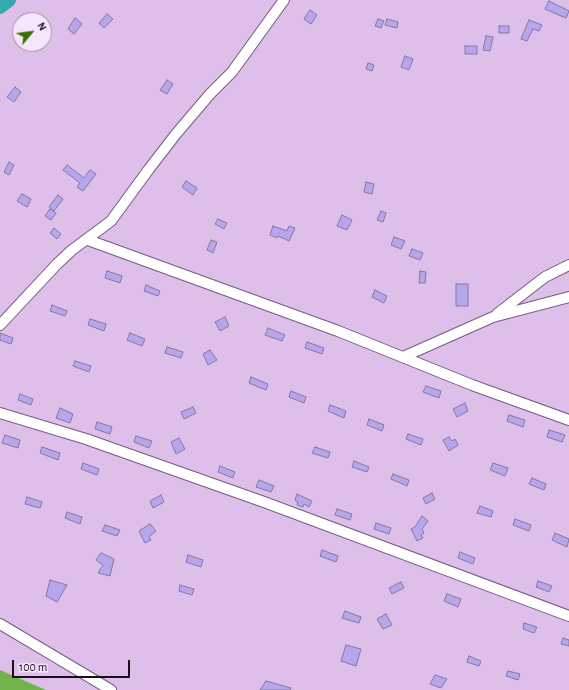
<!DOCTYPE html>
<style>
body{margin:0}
#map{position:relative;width:569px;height:690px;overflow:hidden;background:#ddbfe9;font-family:"Alegreya Sans",sans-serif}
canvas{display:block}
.north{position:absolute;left:12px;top:12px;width:40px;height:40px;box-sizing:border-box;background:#f5e6fc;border:1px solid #9d90a3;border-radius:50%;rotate:61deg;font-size:11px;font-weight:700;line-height:16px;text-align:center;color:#180e1d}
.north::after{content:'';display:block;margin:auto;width:14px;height:18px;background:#377102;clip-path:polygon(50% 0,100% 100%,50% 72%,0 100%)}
.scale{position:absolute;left:12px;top:660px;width:118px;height:18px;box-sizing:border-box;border:2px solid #180e1d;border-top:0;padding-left:5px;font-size:12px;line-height:14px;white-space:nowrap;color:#180e1d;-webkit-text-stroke:3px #f5e6fc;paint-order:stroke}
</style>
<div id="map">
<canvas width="569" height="690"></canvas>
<div class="north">N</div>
<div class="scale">100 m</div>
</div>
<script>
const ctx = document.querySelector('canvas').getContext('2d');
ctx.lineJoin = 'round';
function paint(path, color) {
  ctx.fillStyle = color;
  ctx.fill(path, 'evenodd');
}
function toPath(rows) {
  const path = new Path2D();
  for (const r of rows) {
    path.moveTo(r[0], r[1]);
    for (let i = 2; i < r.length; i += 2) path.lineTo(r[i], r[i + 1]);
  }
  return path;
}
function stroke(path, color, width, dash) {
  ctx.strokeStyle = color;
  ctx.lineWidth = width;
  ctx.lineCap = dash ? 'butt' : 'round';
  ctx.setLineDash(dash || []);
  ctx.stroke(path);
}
paint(toPath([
 [0,670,46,690,0,690]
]), '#70b447');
stroke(toPath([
 [0,7,9,0]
]), '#34aaab', 14);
const building = toPath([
 [549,1,569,11,566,18,545,9,549,1],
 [310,10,317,15,311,24,304,19,310,10],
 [107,14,113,19,104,28,99,23,107,14],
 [75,18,82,24,74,34,68,29,75,18],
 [378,19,384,21,381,28,375,26,378,19],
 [387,19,398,22,397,28,385,25,387,19],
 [529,20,542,25,539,31,533,29,527,41,521,39,529,20],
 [499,26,509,26,509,33,499,33,499,26],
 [486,36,493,37,490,51,483,50,486,36],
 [465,46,477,46,477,54,465,54,465,46],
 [405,56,413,59,409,70,401,67,405,56],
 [368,63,374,65,372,71,366,69,368,63],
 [167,80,173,84,167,94,160,90,167,80],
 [15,87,21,92,14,102,7,97,15,87],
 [9,162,14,165,9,175,4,172,9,162],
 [67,165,84,178,90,170,96,174,83,191,77,187,80,183,63,170,67,165],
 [186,181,197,188,193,195,182,187,186,181],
 [366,182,374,184,372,194,364,192,366,182],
 [22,194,31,199,27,207,17,201,22,194],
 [58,195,63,199,54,211,49,207,58,195],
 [50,209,56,213,51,220,45,216,50,209],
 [381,211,386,213,383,222,377,220,381,211],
 [342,215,352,220,347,230,337,226,342,215],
 [218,219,227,223,224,229,215,224,218,219],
 [273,226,287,231,289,226,295,228,289,241,278,236,277,238,270,235,273,226],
 [54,228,61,234,57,239,50,233,54,228],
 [394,237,405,241,401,249,391,245,394,237],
 [211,240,217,242,213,253,207,250,211,240],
 [412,249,423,253,420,260,409,256,412,249],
 [107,271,122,276,120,283,105,278,107,271],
 [420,271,426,272,425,283,419,283,420,271],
 [456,284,468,284,468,306,456,306,456,284],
 [146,285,160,291,158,296,144,291,146,285],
 [375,290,387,296,384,303,372,297,375,290],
 [52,305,67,311,65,316,50,311,52,305],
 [225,317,229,326,220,331,215,322,225,317],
 [90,319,106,324,104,331,88,325,90,319],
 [268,328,285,335,282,341,265,335,268,328],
 [0,333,13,338,11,344,0,340,0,333],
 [130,333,145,339,142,346,127,340,130,333],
 [307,342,324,348,322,354,305,348,307,342],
 [167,347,183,352,181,358,165,353,167,347],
 [210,350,217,360,208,365,203,354,210,350],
 [75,361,91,366,89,372,73,366,75,361],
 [251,377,268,384,266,390,249,383,251,377],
 [426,386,441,391,439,398,423,392,426,386],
 [291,391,306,397,304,403,289,397,291,391],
 [20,394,33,399,31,405,18,400,20,394],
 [465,403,468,411,457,417,453,409,465,403],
 [330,405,346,411,344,418,328,411,330,405],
 [193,407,196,413,184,419,181,412,193,407],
 [60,408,73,414,70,423,56,418,60,408],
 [509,415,525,420,523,427,507,421,509,415],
 [369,419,384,425,382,431,367,425,369,419],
 [97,422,112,427,110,434,95,429,97,422],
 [549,430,565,435,562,442,547,437,549,430],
 [408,434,423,439,421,445,406,439,408,434],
 [5,435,20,440,18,448,2,443,5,435],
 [136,436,152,441,149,448,134,442,136,436],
 [449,437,452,441,455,439,458,445,449,451,443,440,449,437],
 [179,438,185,449,176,454,171,442,179,438],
 [42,447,60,453,58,460,40,453,42,447],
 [315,447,330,452,328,458,312,453,315,447],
 [354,461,369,467,367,472,352,467,354,461],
 [83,463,99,469,97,475,81,469,83,463],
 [493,463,508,468,505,476,490,470,493,463],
 [220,466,235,472,233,478,218,472,220,466],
 [393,474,409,480,407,486,391,479,393,474],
 [532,478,546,484,544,490,529,484,532,478],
 [259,480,274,486,271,492,256,487,259,480],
 [432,493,435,499,426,504,423,498,432,493],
 [297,494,312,501,309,507,304,504,303,507,297,505,298,502,295,500,297,494],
 [161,495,164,502,153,508,150,501,161,495],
 [27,497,42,502,40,508,25,504,27,497],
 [480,506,493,511,491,517,477,513,480,506],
 [337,509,352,514,350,520,335,515,337,509],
 [67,512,82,517,80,524,65,518,67,512],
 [422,516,428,521,422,529,424,533,421,535,423,538,417,541,411,529,415,527,422,516],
 [515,519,531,525,529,531,513,525,515,519],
 [376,523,391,528,389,534,374,529,376,523],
 [150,524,156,531,149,537,151,540,145,543,139,531,150,524],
 [105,525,120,530,117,536,102,531,105,525],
 [555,533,569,539,567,547,552,540,555,533],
 [322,550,338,556,336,562,320,556,322,550],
 [460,552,475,558,473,564,458,558,460,552],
 [101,553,114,559,110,576,98,573,103,565,96,560,101,553],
 [188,555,203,560,201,567,186,562,188,555],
 [50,580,67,585,57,602,46,596,50,580],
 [538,581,552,586,549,592,536,587,538,581],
 [401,582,404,588,392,594,389,588,401,582],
 [180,585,194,589,192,595,179,591,180,585],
 [447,594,461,599,458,607,444,601,447,594],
 [345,611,361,617,359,623,342,618,345,611],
 [386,614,392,625,383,629,377,619,386,614],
 [524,623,537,627,534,633,523,629,524,623],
 [563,638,569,640,569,646,561,644,563,638],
 [346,645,361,649,356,666,341,661,346,645],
 [469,656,481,661,479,666,467,662,469,656],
 [508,671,520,674,518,680,506,676,508,671],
 [435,675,447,679,441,688,430,684,435,675],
 [266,681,291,688,290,690,260,690,266,681]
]);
paint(building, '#b8a6ed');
stroke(building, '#8278a2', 1);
const minor = toPath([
 [88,240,338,331,472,385,569,420],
 [497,314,545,277,569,265],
 [0,325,57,264,72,250,111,221,149,169,176,134,210,94,232,72,284,0],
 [403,357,493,317,569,297],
 [0,413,86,439,264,502,569,616],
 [0,624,111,690]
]);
stroke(minor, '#755b80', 12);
stroke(minor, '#fff', 10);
</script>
